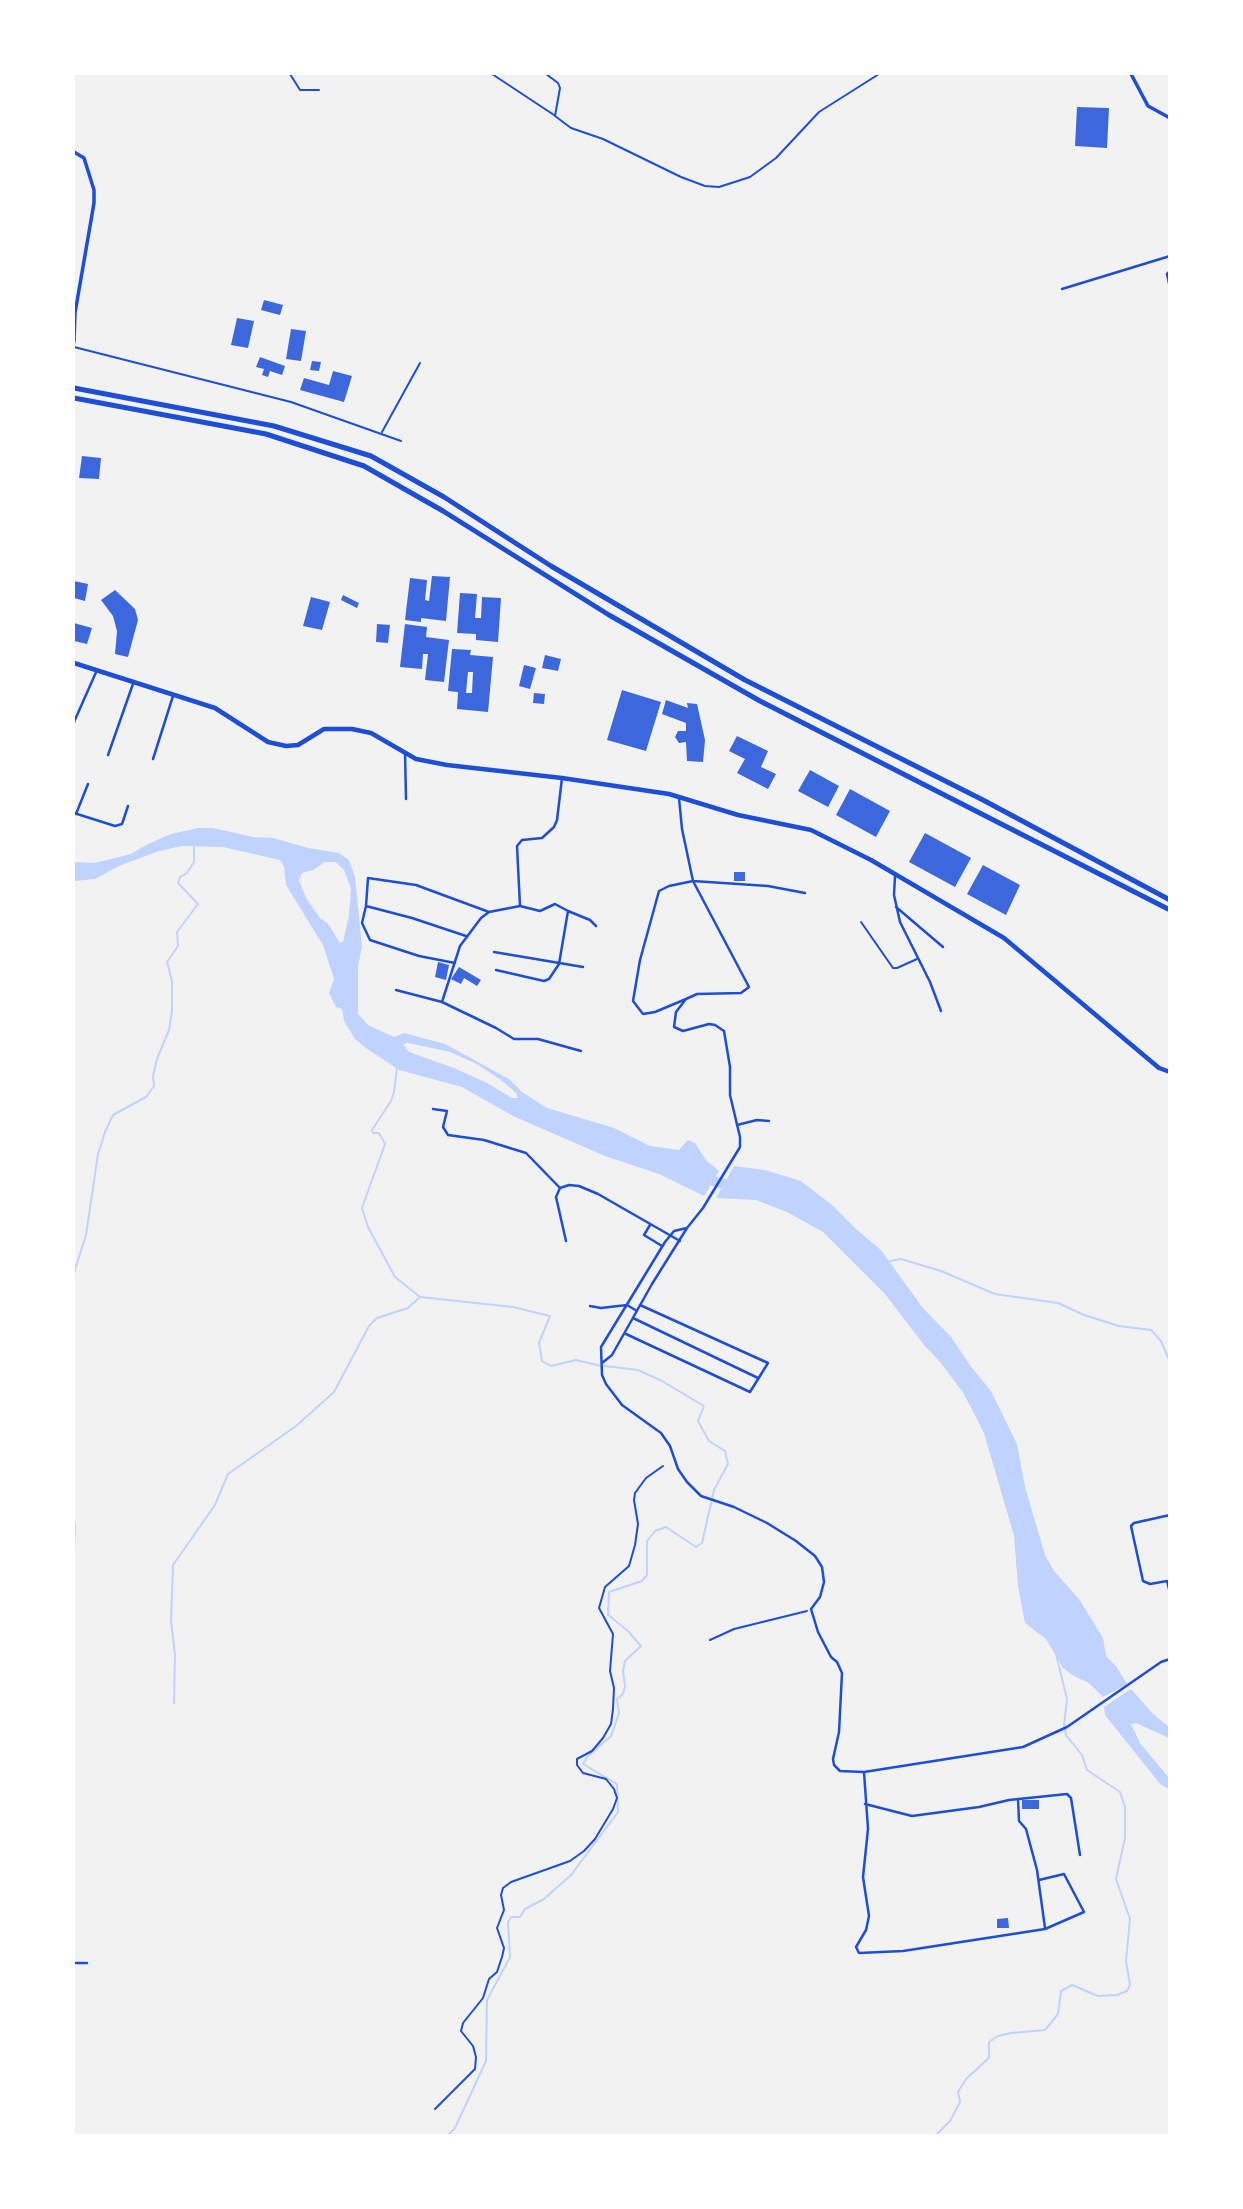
<!DOCTYPE html>
<style>
body{margin:0}
#map{position:relative;width:1243px;height:2209px;overflow:hidden;background:#f2f2f2;font-family:Jost,sans-serif}
canvas{display:block}
.frame{position:absolute;inset:0;border:75px solid #fff;pointer-events:none}
</style>
<div id="map">
<canvas width="1243" height="2209"></canvas>
<div class="frame"></div>
</div>
<script>
const ctx = document.querySelector('canvas').getContext('2d');
ctx.lineJoin = 'round';
function paint(path, color) {
  ctx.fillStyle = color;
  ctx.fill(path, 'evenodd');
}
function toPath(rows) {
  const path = new Path2D();
  for (const r of rows) {
    path.moveTo(r[0], r[1]);
    for (let i = 2; i < r.length; i += 2) path.lineTo(r[i], r[i + 1]);
  }
  return path;
}
function stroke(path, color, width, dash) {
  ctx.strokeStyle = color;
  ctx.lineWidth = width;
  ctx.lineCap = dash ? 'butt' : 'round';
  ctx.setLineDash(dash || []);
  ctx.stroke(path);
}
paint(toPath([
 [198,828,213,828,253,837,273,838,308,848,339,853,349,860,355,877,362,947,358,965,358,1014,368,1025,394,1037,404,1033,445,1044,509,1079,522,1092,547,1108,614,1128,650,1146,679,1150,688,1140,695,1143,706,1160,719,1171,704,1196,659,1174,605,1156,513,1116,462,1087,399,1070,366,1048,355,1039,344,1021,342,1009,336,1007,329,993,334,979,323,945,286,885,284,867,280,860,223,847,182,846,159,851,119,866,95,879,74,881,74,862,95,863,131,854,148,844,171,834],
 [325,862,336,862,344,870,351,889,349,916,343,942,340,943,328,924,320,918,306,898,299,880,302,873,313,870],
 [408,1043,450,1052,477,1064,501,1080,516,1093,518,1098,512,1098,487,1083,454,1068,409,1052,403,1044],
 [734,1166,765,1170,801,1181,832,1205,856,1229,881,1250,922,1307,951,1337,972,1368,991,1391,1017,1444,1025,1487,1045,1555,1054,1571,1079,1599,1103,1638,1106,1656,1116,1666,1127,1684,1103,1697,1089,1683,1074,1676,1063,1668,1046,1639,1025,1623,1018,1586,1014,1536,984,1433,964,1394,941,1363,924,1345,885,1294,823,1232,787,1212,756,1200,716,1198],
 [1131,1689,1153,1714,1169,1727,1169,1738,1136,1723,1131,1724,1140,1743,1169,1778,1169,1789,1161,1785,1105,1715,1104,1707]
]), '#bfd3fe');
stroke(toPath([
 [397,1068,394,1092,391,1101,372,1130,373,1133,379,1133,385,1144,362,1208,368,1227,395,1277,420,1297,513,1307,550,1316,539,1343,542,1361,551,1366,576,1360,597,1365,638,1370,662,1381,704,1406,698,1421,709,1441,725,1451,728,1464,714,1490,702,1543,696,1547,666,1527,655,1531,647,1541,647,1575,642,1581,609,1592,608,1615,628,1631,641,1646,625,1661,623,1671,625,1686,623,1694,617,1699,619,1713,611,1736,587,1757,583,1764,617,1784,618,1812,571,1875,544,1899,525,1909,520,1917,511,1917,508,1922,510,1957,487,2000,486,2061,455,2128,447,2136],
 [890,1261,901,1259,941,1271,995,1294,1058,1303,1084,1315,1119,1326,1151,1330,1161,1341,1170,1362],
 [74,1273,86,1235,98,1154,105,1132,113,1115,146,1097,154,1086,153,1076,157,1059,169,1030,172,1011,172,981,167,962,178,946,177,932,198,904,178,883,180,877,187,873,194,862,194,847],
 [74,1520,75,1526,74,1547],
 [174,1703,175,1655,171,1621,173,1565,215,1505,228,1474,296,1426,334,1392,369,1326,377,1318,408,1308,420,1297],
 [935,2136,950,2121,960,2102,958,2092,966,2079,989,2058,989,2042,998,2036,1011,2033,1045,2030,1058,2014,1061,1991,1072,1985,1098,1996,1117,1995,1127,1991,1130,1985,1126,1961,1130,1919,1116,1879,1125,1838,1125,1807,1120,1792,1087,1770,1082,1755,1066,1735,1064,1725,1067,1699,1056,1654]
]), '#bfd3fe', 2);
stroke(toPath([
 [699,1177,738,1188]
]), '#bfd3fe', 10);
paint(toPath([
 [1077,107,1109,108,1107,148,1075,146],
 [264,300,283,305,280,315,261,310],
 [237,318,254,321,248,348,231,345],
 [291,329,306,331,301,361,286,359],
 [260,357,285,366,282,375,270,371,268,377,262,375,264,369,256,367],
 [312,361,321,362,319,371,310,370],
 [333,371,352,376,344,402,300,390,304,378,329,385],
 [82,456,101,458,99,479,79,478],
 [432,576,450,577,446,621,421,618,421,622,405,620,410,578,427,580,425,600,429,601],
 [74,581,88,584,85,601,74,598],
 [115,590,135,609,138,620,128,657,115,654,117,631,113,616,101,600],
 [460,593,477,594,475,618,481,618,482,597,501,598,498,642,476,640,476,634,457,633],
 [343,595,359,603,357,608,341,600],
 [311,597,330,602,322,630,303,626],
 [74,623,92,628,87,644,74,641],
 [377,624,390,625,388,643,376,642],
 [405,624,427,627,426,637,449,640,444,682,425,680,428,654,423,654,422,669,400,667],
 [452,649,471,650,470,655,493,657,488,712,457,709,458,692,448,691],
 [468,672,473,672,472,693,466,693],
 [545,655,561,659,558,671,542,668],
 [524,665,536,668,530,689,519,686],
 [622,690,661,702,646,751,607,740],
 [534,693,545,694,544,704,533,703],
 [666,700,688,708,687,703,697,704,705,740,703,762,687,761,686,742,679,743,675,737,678,731,686,731,686,723,662,714],
 [737,736,768,751,761,767,776,774,768,789,737,773,745,759,729,751],
 [810,770,839,786,828,807,798,791],
 [850,789,890,811,876,837,836,815],
 [925,833,971,858,955,887,909,862],
 [983,865,1020,885,1006,915,967,894],
 [734,872,745,872,745,881,734,881],
 [438,962,449,965,446,980,435,977],
 [459,967,481,980,477,986,464,978,461,984,451,979],
 [1022,1800,1039,1800,1039,1809,1022,1809],
 [1008,1918,1009,1928,997,1928,997,1919]
]), '#3d67dc');
stroke(toPath([
 [710,1640,734,1629,807,1611],
 [435,2109,475,2069,476,2057,473,2046,461,2031,463,2023,483,1998,489,1979,497,1972,502,1957,504,1948,497,1928,504,1910,501,1895,503,1888,511,1882,570,1861,584,1851,595,1839,613,1809,617,1798,614,1789,606,1779,583,1773,577,1765,577,1759,592,1751,603,1738,611,1724,613,1709,614,1688,610,1671,613,1634,599,1608,605,1587,629,1566,635,1545,638,1524,634,1500,635,1493,646,1478,663,1466]
]), '#1d4ed8', 2);
stroke(toPath([
 [290,74,300,90,319,90],
 [492,74,554,115],
 [546,74,558,83,560,88,555,116,571,128,603,139,681,177,705,186,719,187,750,177,776,158,819,112,879,74],
 [74,347,291,402,401,441],
 [382,432,420,363],
 [861,922,893,968,897,968,917,959]
]), '#1d4ed8', 2);
stroke(toPath([
 [1170,271,1167,274,1170,288],
 [1062,289,1170,256],
 [74,722,97,670],
 [405,752,406,799],
 [108,755,134,681],
 [153,759,173,696],
 [74,813,115,826,122,824,128,806],
 [76,814,88,784],
 [895,876,894,895,900,922,930,982,941,1011],
 [366,906,412,918,466,936],
 [896,907,943,947],
 [568,911,590,920,596,926],
 [494,952,583,967],
 [455,963,419,956,370,940,362,923,366,906,368,878,416,885,489,912],
 [496,970,544,981,549,979,559,964,568,911,555,904,540,911,520,906],
 [396,990,442,1002,496,1028,514,1039,538,1039,581,1051],
 [686,999,655,1012,643,1014,633,1001,640,960,659,891,669,886,693,881,768,886,805,893],
 [442,1002,460,946,481,918,489,912,520,906,517,846,522,840,542,838,554,827,557,820,562,778],
 [433,1109,447,1111,443,1127,448,1135,484,1140,526,1153,560,1188],
 [737,1125,757,1120,769,1121],
 [650,1225,644,1235,662,1246],
 [687,1228,674,1231,665,1242,601,1347,602,1375,606,1384,622,1405,661,1433,670,1446,678,1469,687,1482,701,1496,734,1507,767,1523,796,1541,815,1556,822,1567,824,1582,820,1597,811,1609,818,1632,831,1657,837,1662,842,1673,839,1732,833,1759,834,1765,840,1771,864,1772,1023,1747,1067,1727,1161,1662,1170,1659],
 [566,1241,556,1197,560,1188,569,1185,579,1186,598,1194,680,1241],
 [590,1306,601,1308,627,1305,637,1311],
 [633,1318,758,1378],
 [626,1334,750,1392,768,1363,640,1305],
 [602,1363,612,1355,652,1284,687,1228,703,1208,740,1147,740,1137,730,1095,730,1067,724,1031,715,1025,709,1024,683,1031,674,1027,676,1012,686,999,697,994,741,993,749,987,693,881,682,829,679,798],
 [1170,1515,1134,1523,1131,1526,1143,1581,1150,1584,1167,1581,1170,1593],
 [864,1772,868,1829,863,1877,869,1916,866,1930,856,1947,859,1953,903,1951,1045,1929,1084,1912,1064,1874,1039,1880],
 [1018,1799,1019,1821,1026,1829,1037,1870,1045,1928],
 [865,1804,912,1816,979,1807,1009,1800,1067,1794,1071,1798,1080,1855],
 [74,1963,87,1963]
]), '#1d4ed8', 2.5);
stroke(toPath([
 [1131,74,1148,106,1170,118],
 [74,152,84,158,94,190,94,203,75,313,74,342]
]), '#1d4ed8', 3.5);
stroke(toPath([
 [74,663,215,708,268,742,286,746,298,745,324,729,352,729,371,733,416,759,447,765,562,778,669,794,738,815,811,830,871,860,1004,938,1159,1068,1170,1072]
]), '#1d4ed8', 4.5);
stroke(toPath([
 [74,388,274,426,371,456,444,497,551,566,745,680,983,800,1170,900],
 [74,398,266,434,364,466,443,511,609,615,760,701,1170,910]
]), '#1d4ed8', 5);
</script>
